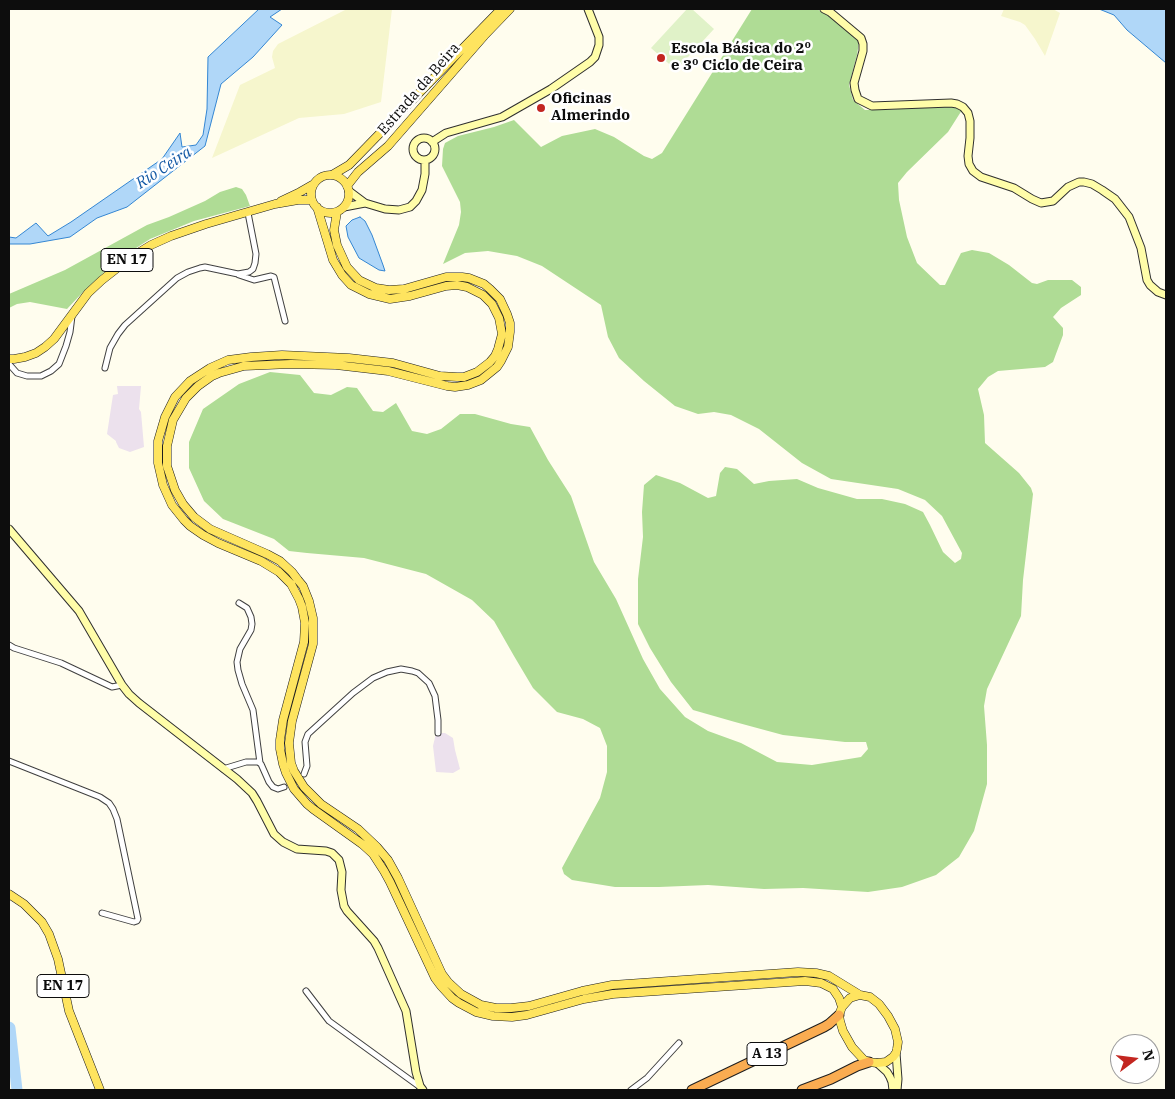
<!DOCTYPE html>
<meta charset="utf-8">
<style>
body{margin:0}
#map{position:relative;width:1175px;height:1099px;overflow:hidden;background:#fffdee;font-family:"IBM Plex Serif",serif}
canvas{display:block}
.frame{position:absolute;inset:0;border:10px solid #0d0d0d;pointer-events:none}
.north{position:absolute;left:1110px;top:1034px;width:50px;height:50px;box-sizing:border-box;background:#fff;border:1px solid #9e9e9e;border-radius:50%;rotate:75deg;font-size:14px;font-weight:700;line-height:20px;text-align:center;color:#0d0d0d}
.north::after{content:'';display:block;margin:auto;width:18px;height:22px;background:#c32620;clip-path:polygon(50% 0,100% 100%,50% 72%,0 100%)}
</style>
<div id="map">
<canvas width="1175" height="1099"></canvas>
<div class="frame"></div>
<div class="north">N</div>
</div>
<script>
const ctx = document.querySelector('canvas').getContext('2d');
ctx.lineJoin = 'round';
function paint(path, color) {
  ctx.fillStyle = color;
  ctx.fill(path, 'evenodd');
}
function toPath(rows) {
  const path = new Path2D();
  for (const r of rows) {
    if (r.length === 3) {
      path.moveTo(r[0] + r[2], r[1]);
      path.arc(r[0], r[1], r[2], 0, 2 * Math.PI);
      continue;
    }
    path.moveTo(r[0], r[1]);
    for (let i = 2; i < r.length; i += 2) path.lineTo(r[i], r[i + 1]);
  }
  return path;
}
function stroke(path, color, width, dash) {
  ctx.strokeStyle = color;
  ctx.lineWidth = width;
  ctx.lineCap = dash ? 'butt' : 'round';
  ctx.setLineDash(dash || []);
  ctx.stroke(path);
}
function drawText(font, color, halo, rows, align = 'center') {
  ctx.font = font + ' "IBM Plex Serif",serif';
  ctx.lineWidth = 5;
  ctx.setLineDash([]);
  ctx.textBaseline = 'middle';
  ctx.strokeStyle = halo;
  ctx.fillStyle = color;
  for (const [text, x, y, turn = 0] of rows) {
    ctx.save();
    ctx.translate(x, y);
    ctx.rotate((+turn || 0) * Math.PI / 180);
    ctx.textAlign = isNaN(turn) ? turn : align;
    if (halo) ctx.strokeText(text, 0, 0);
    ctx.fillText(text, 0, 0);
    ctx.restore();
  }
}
paint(toPath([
 [117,386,141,386,139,409,141,412,144,447,130,452,119,448,116,442,116,441,107,434,113,395,118,394],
 [436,733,445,733,453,738,455,750,460,769,453,773,436,772,433,746]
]), '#ece1ed');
paint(toPath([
 [347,9,392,9,381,102,344,114,299,118,212,158,240,85,275,68,272,57,273,51,278,44],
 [1004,9,1053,9,1060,13,1045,56,1035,39,1025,25,1020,22,1001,16]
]), '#f6f6cd');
paint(toPath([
 [752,9,816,9,828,14,854,35,859,42,857,55,849,85,853,100,865,110,882,110,949,106,962,110,948,132,907,172,898,183,899,200,907,237,917,263,940,285,945,285,961,253,972,250,989,253,1009,265,1032,283,1037,284,1048,280,1072,280,1081,287,1081,295,1061,308,1053,317,1063,328,1063,335,1053,362,1045,367,998,371,988,377,978,389,984,415,985,443,1019,473,1031,488,1033,494,1023,580,1021,616,987,689,984,706,987,745,987,784,974,831,959,857,936,875,902,887,868,892,803,888,764,889,708,885,659,887,615,887,572,880,564,874,562,868,600,798,607,772,607,746,600,728,583,719,557,712,533,688,514,656,494,621,472,600,426,574,364,558,307,553,289,551,274,539,223,519,204,501,189,468,189,442,203,409,239,384,270,372,300,375,314,393,331,395,347,387,357,388,373,411,383,412,396,403,412,431,427,434,441,429,460,414,475,414,511,424,530,427,548,460,571,496,594,562,616,599,643,659,660,689,685,717,708,731,741,743,777,762,812,765,861,757,868,749,866,742,845,742,783,735,735,722,693,710,671,682,650,648,638,624,638,579,643,537,642,512,644,485,656,475,680,483,708,498,716,496,720,473,725,467,737,469,754,484,769,481,797,479,818,488,857,499,882,499,905,504,923,512,930,525,943,552,955,563,961,559,962,553,942,516,925,500,898,489,831,479,802,463,759,429,731,415,714,412,698,414,675,406,644,381,619,358,608,337,601,305,542,266,517,256,488,251,465,253,443,264,459,225,461,212,460,202,442,166,443,149,445,143,458,136,494,127,514,120,541,147,562,136,595,129,614,137,644,156,652,159,662,153],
 [236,187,242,189,246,195,250,206,194,221,150,239,133,250,115,262,84,291,67,309,30,302,17,304,9,308,9,294,65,270,147,225,169,217,205,201,220,192]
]), '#afdc95');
paint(toPath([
 [687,9,692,9,714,29,676,70,651,48]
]), '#e0f2c8');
const water = toPath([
 [259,9,282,9,270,17,282,25,253,57,221,84,205,146,127,207,97,218,70,237,30,244,9,244,9,237,16,238,36,223,48,236,71,222,162,159,180,133,182,147,196,145,203,135,207,109,208,57,259,9],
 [1099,9,1166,9,1166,63,1127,30,1114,15,1099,9],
 [360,217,365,221,372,235,383,265,385,271,379,270,359,258,348,237,346,226,352,220,360,217]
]);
paint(water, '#b0d7f8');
stroke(water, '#3486d2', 1);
stroke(toPath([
 [9,1027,10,1028,17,1090]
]), '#b0d7f8', 11);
const street = toPath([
 [239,275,254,280,271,276,274,277,285,321],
 [9,364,17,373,27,376,41,376,51,371,59,364,66,346,70,332,72,316],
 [105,368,110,348,118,334,125,325,177,278,188,272,200,268,205,267,238,274,249,272,253,269,255,263,256,254,248,213],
 [239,603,247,608,251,617,252,624,251,630,240,649,237,662,238,670,242,684,253,710,260,763],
 [9,645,14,648,61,663,112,687,122,685],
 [9,761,100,797,109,803,113,809,117,819,138,919,137,921,134,922,102,913],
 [223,769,246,762,258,762,261,764,269,782,273,787,278,789,284,787],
 [304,774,307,766,305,742,308,734,353,693,373,678,387,672,401,669,412,671,418,673,429,683,435,696,438,720,438,733],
 [306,991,329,1021,420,1087],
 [631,1090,647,1078,679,1043]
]);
const secondary = toPath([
 [824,9,830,12,861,38,863,44,863,51,854,83,855,90,858,99,872,106,951,103,957,104,963,107,968,113,970,121,970,138,968,156,969,164,973,171,981,177,1014,188,1032,199,1041,203,1053,201,1068,187,1079,182,1084,182,1092,184,1102,190,1115,199,1129,217,1141,248,1147,280,1150,285,1158,292,1166,295],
 [424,149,11],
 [432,142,446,133,502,117,551,89,590,62,595,57,599,45,599,37,588,9],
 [349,191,365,203,385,209,399,210,410,207,416,201,422,190,425,174,425,160],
 [344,207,365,203],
 [9,529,79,611,122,685,129,694,139,703,237,779,252,793,257,801,274,834,283,842,297,849,326,851,332,853,339,860,342,872,341,890,344,906,347,911,374,941,378,948,406,1011,416,1072,420,1086,423,1090],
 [896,1053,898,1079,897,1090],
 [877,1063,887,1072,890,1077,892,1082,893,1090]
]);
const primary = toPath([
 [332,175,349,165,501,9],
 [330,194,19],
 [347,186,358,172,388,146,484,36,510,9],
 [281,201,300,192,314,184],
 [317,207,333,260,342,275,351,285,369,294,390,299,410,296,446,286,457,285,467,287,483,295,492,304,499,318,502,334,498,349,495,356,490,362,477,372,464,377,457,377,440,376,393,363,349,358,282,355,251,357,228,360,210,368,190,381,175,397,165,417,158,441,158,463,163,485,172,505,184,520,190,526,203,535,218,543,261,561,279,572,291,584,299,599,302,607,305,623,304,642,283,720,280,740,280,749,283,764,286,773,294,789,307,804,313,809,362,844,373,854,384,871,390,882,435,978,441,986,452,998,459,1003,476,1012,493,1016,512,1017,527,1015,584,999,613,994,805,981,821,983,833,989,839,998,842,1007],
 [337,212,334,230,337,245,347,267,359,280,376,288,389,290,404,289,446,277,462,277,469,278,484,284,490,289,500,299,507,314,510,323,510,332,508,347,501,361,497,367,481,380,468,385,455,387,447,386,388,371,336,365,291,364,244,366,219,373,212,376,198,386,186,398,173,420,167,446,167,466,175,490,183,504,194,517,210,529,267,554,280,561,292,572,298,580,303,586,309,601,313,618,313,644,292,721,289,743,291,763,294,771,304,787,321,804,358,829,377,847,388,860,398,878,442,974,448,982,461,994,481,1005,496,1008,511,1008,529,1006,582,991,612,985,798,972,816,973,829,976,860,995],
 [9,359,14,359,25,357,36,353,45,347,54,339,88,293,102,280,130,258,151,245,171,236,206,224,275,204,298,200,312,200],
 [9,894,24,904,42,922,49,934,58,959,69,1011,100,1090],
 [860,995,870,997,879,1004,888,1016,895,1029,898,1042,897,1049,896,1053,893,1057,886,1062,877,1063,869,1062,864,1060,852,1047,843,1031,840,1021,839,1015,842,1007,850,998,860,995]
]);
const highway = toPath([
 [692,1090,824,1027,829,1024,839,1015],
 [802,1090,831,1079,857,1066,869,1062]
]);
stroke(street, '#404040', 7);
stroke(secondary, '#2f2f2f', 9);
stroke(primary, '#1e1e1e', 9);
stroke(highway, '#1e1e1e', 11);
stroke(street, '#fff', 5);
stroke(secondary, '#fffda9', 7);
stroke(primary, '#fee45f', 8);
stroke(highway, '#faac51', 9);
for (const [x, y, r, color] of [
 [661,58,5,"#c32620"],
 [541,108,5,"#c32620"]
]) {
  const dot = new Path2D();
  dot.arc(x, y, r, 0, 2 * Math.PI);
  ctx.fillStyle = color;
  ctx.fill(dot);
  stroke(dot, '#fff', 2);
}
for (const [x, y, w] of [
 [127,260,52],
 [63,986,52],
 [767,1054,40]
]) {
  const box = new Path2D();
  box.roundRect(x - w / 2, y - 11.5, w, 23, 4);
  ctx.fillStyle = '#fff';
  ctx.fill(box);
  stroke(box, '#0d0d0d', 1);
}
drawText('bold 14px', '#0d0d0d', null, [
 ["EN 17",127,260],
 ["EN 17",63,986],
 ["A 13",767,1054]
]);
drawText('bold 15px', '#0d0d0d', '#fff', [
 ["Escola Básica do 2º",671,49],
 ["e 3º Ciclo de Ceira",671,66],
 ["Oficinas",551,99],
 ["Almerindo",551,116]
], 'left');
drawText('15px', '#0d0d0d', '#fff', [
 ["Estrada da Beira",419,89,-49]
]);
drawText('italic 16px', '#1258a4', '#fff', [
 ["Rio Ceira",164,168,-33]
]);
</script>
